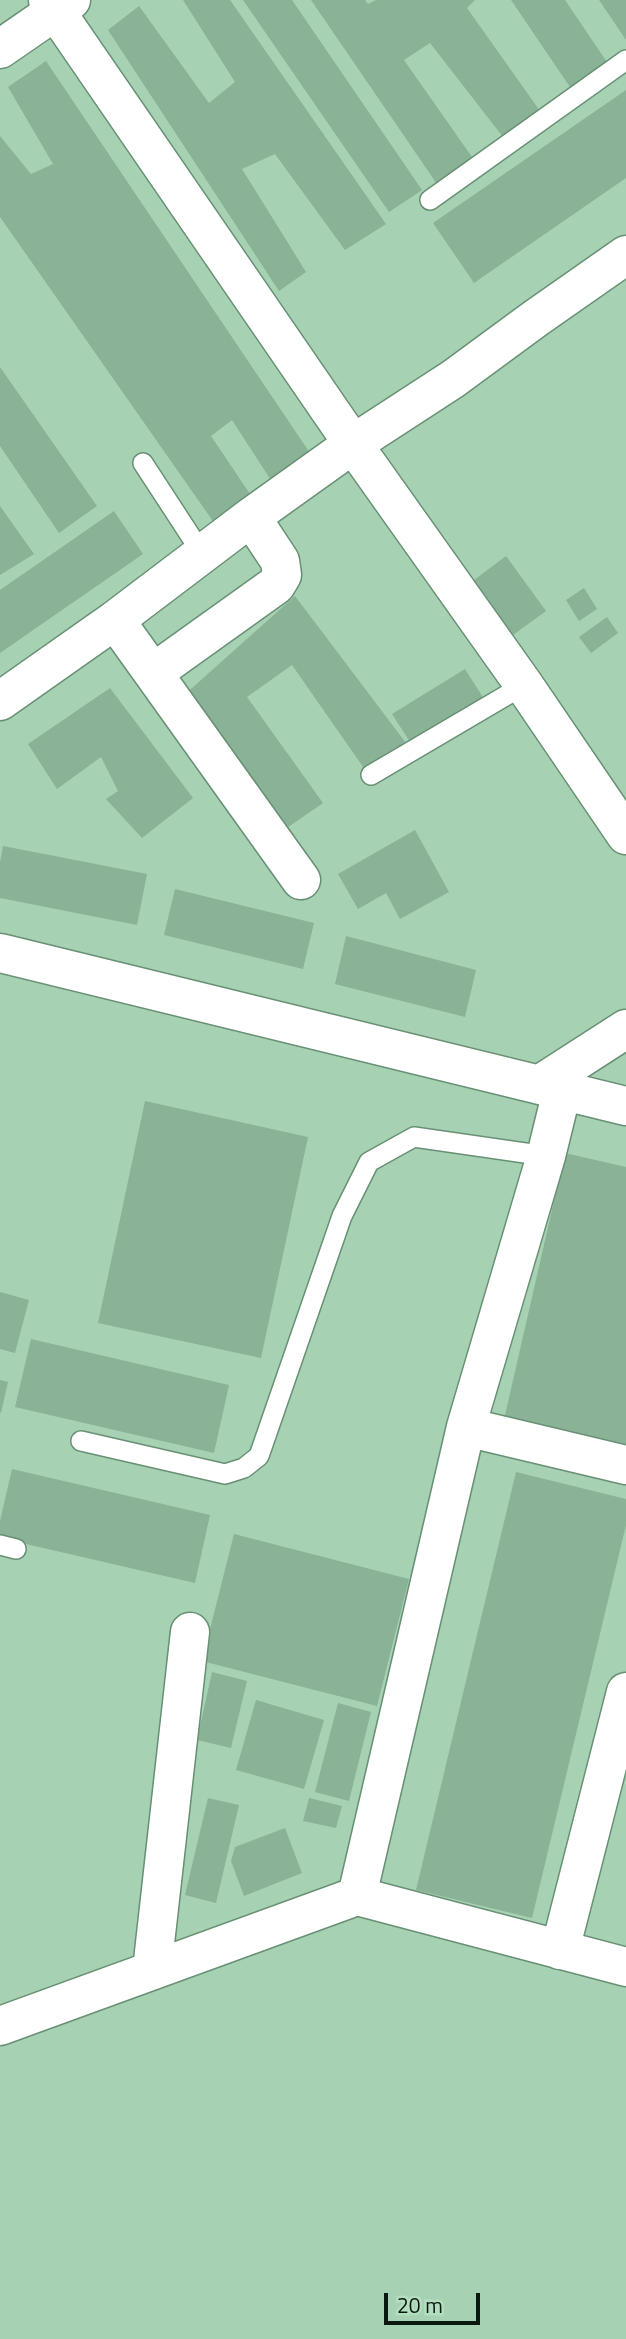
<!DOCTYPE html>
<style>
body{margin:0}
#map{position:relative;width:626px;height:2339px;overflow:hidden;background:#a7d1b3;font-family:"Titillium Web",sans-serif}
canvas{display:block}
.scale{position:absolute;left:384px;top:2293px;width:96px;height:32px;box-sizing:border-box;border:4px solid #0a190f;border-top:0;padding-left:9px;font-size:21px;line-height:24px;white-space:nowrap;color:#0a190f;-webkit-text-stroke:5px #b4dec0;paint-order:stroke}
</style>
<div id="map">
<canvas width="626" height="2339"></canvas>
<div class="scale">20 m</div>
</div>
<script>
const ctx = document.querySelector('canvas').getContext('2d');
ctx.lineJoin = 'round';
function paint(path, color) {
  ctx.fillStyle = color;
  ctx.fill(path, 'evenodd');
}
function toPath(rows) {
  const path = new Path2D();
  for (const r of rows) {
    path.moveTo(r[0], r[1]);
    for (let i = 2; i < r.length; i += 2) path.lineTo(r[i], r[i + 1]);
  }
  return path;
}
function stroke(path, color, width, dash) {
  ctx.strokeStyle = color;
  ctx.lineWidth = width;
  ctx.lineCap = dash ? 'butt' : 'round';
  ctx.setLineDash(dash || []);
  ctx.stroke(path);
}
paint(toPath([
 [183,0,230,0,386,224,345,250,275,154,242,169,306,272,279,291,108,30,139,6,209,103,235,82],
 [243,0,292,0,422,190,389,212],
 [311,0,365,0,368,4,376,0,475,0,467,8,540,111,503,137,430,43,404,60,472,157,437,184],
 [511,0,565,0,609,65,570,87],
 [599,0,626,0,626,40],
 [46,61,316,462,276,488,232,420,211,436,254,500,217,527,0,217,0,136,31,174,53,164,8,87],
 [626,90,626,178,474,283,433,223],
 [0,367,97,506,59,533,0,446],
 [0,506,34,554,0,575],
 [114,511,143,554,0,653,0,590],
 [506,556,546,611,513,635,474,580],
 [584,588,597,609,579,621,566,600],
 [295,596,409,747,368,774,292,665,247,697,323,803,281,832,182,697],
 [607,617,618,633,591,653,579,637],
 [465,669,484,699,412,745,392,714],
 [110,688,193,798,142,838,106,799,118,791,101,757,57,789,28,744],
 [415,830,449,892,400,919,386,893,358,909,338,874],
 [3,846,147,874,137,925,0,898,0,862],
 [175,889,314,923,303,969,164,935],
 [346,936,476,970,465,1017,335,984],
 [145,1101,308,1137,261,1358,98,1323],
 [565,1153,626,1167,626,1453,503,1424],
 [0,1292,29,1300,15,1353,0,1349],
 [31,1339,229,1385,214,1453,15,1407],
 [0,1380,8,1382,1,1413,0,1412],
 [12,1469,210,1515,195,1583,0,1538,0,1521],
 [516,1472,626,1499,626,1525,532,1918,416,1890],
 [234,1534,409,1579,377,1706,202,1661],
 [212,1672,247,1681,231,1748,197,1740],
 [256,1700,324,1720,304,1789,236,1770],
 [338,1703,371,1712,349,1801,315,1792],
 [208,1798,239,1805,216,1903,185,1895],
 [309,1798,342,1806,336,1828,303,1821],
 [285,1828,302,1873,244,1896,231,1861,235,1847]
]), '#8ab296');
const lane = toPath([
 [430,200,626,60],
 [143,463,203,555],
 [371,775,524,685],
 [81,1441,225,1474,244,1468,259,1456,342,1216,369,1162,414,1137,546,1156],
 [0,1545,16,1549]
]);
const street = toPath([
 [48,0,353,444,524,685,626,835],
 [0,49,71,0],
 [115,620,301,880],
 [153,673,276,585,282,575,280,561,251,517],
 [0,701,115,620,251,517,353,444,453,379,536,318,626,255],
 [0,953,626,1106],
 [539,1085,626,1029],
 [466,1427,626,1465],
 [357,1896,466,1427,546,1156,562,1091],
 [560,1950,626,1692],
 [152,1970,190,1632],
 [0,2026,357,1896,626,1967]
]);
stroke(lane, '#689074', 22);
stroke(street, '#689074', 41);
stroke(lane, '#fff', 19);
stroke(street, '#fff', 38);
</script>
